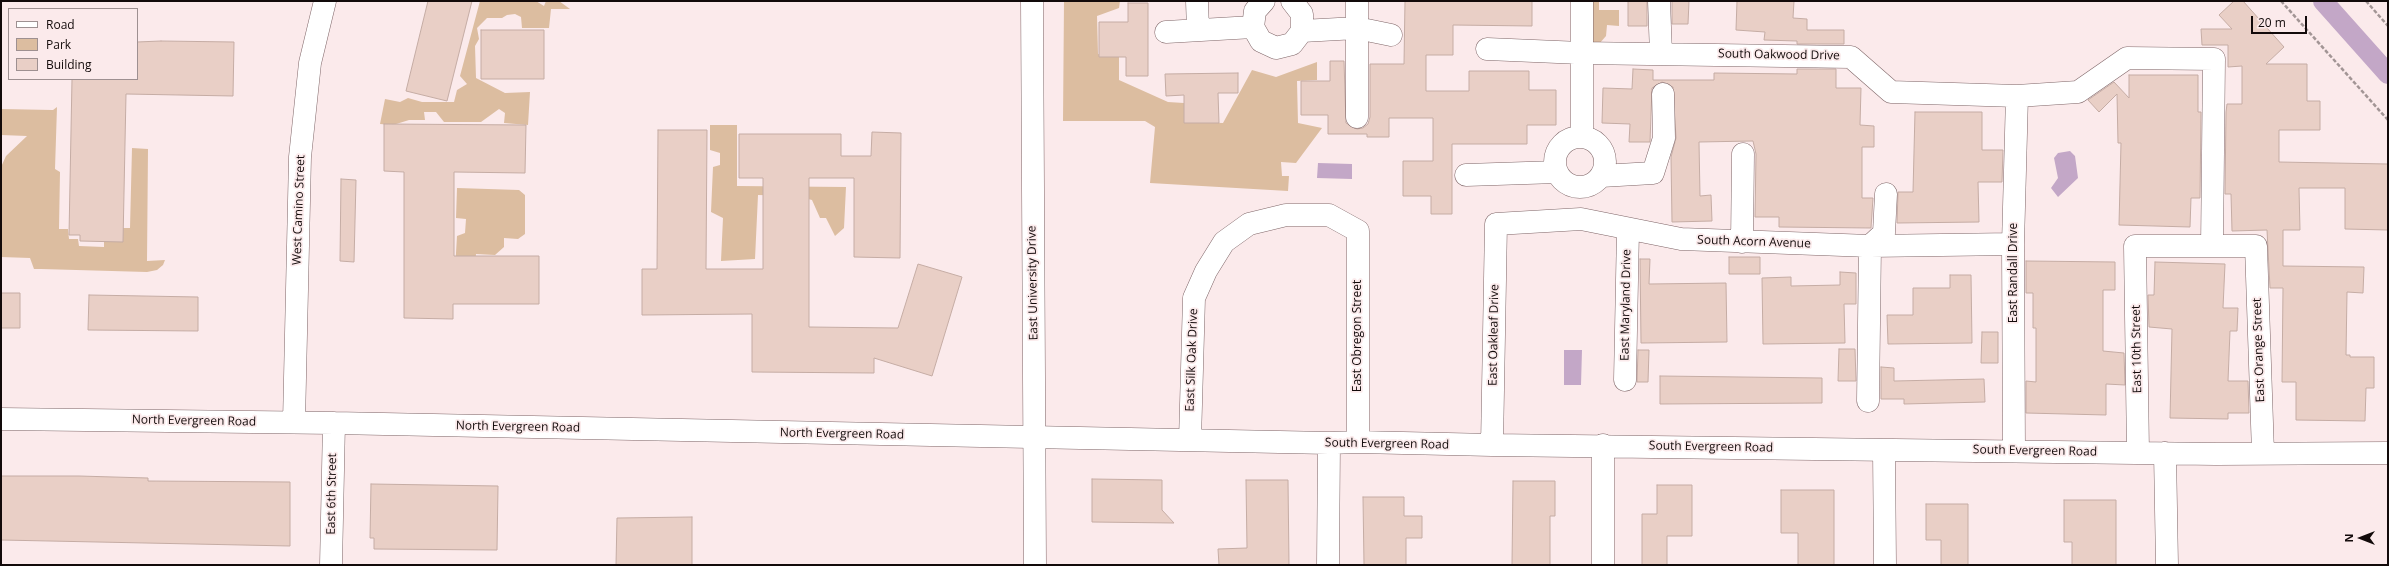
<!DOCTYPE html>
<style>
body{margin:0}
#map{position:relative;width:2389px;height:566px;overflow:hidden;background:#fbeaeb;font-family:"Open Sans",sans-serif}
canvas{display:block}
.frame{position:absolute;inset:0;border:2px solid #120a0a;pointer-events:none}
.legend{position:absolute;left:8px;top:8px;width:130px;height:72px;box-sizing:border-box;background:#fbeaeb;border:1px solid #9e9091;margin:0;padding:5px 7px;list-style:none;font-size:12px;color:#120a0a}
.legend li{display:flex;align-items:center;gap:8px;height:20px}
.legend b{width:20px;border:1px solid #9e9091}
.north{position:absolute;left:2341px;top:518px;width:40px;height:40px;-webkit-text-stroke:3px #fbeaeb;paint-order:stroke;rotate:270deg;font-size:11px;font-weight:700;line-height:16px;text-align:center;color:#120a0a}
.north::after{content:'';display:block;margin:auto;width:14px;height:18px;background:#120a0a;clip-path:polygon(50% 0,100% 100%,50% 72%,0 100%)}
.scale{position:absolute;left:2251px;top:16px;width:56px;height:18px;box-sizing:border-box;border:2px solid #120a0a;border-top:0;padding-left:5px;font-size:12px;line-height:14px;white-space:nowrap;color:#120a0a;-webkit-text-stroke:3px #fbeaeb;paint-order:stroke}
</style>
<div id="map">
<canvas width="2389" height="566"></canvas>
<div class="frame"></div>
<ul class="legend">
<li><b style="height:5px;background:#fff"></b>Road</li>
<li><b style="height:11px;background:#dcbda0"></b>Park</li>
<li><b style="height:11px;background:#e9cfc6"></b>Building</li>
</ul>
<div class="north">N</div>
<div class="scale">20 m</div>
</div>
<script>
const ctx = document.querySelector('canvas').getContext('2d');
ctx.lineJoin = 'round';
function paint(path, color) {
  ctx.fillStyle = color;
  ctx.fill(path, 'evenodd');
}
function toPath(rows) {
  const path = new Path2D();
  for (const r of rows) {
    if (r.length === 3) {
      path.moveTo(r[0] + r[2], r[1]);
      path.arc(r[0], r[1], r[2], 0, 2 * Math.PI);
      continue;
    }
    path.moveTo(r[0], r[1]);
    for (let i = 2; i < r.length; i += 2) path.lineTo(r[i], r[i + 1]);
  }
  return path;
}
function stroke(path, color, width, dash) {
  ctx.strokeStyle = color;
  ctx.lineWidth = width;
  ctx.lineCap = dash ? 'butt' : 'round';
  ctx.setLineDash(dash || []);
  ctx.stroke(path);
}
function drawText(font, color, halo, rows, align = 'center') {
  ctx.font = font + ' "Open Sans",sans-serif';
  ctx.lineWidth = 3.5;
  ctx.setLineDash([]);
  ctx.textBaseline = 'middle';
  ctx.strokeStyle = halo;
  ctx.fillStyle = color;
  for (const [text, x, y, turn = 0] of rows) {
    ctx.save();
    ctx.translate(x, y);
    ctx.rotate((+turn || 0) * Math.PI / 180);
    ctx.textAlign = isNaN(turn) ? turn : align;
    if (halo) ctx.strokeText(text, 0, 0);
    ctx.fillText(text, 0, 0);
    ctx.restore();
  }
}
paint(toPath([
 [480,1,536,1,544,6,546,1,559,1,570,9,551,9,549,28,522,28,521,17,515,14,507,15,502,18,487,18,477,28,479,39,475,46,476,78,505,93,530,92,528,125,504,123,505,113,499,109,481,122,444,122,436,112,424,112,425,120,409,120,393,125,380,124,385,99,400,102,408,98,422,102,454,102,457,90,467,84,460,76],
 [1064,1,1120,1,1119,8,1097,16,1098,54,1119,57,1119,80,1168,102,1184,103,1184,122,1223,123,1252,70,1276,77,1317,62,1317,80,1297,81,1298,123,1322,128,1296,163,1281,162,1282,176,1289,176,1288,191,1150,183,1155,127,1145,121,1063,121],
 [1591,1,1599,1,1599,10,1619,10,1619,26,1607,25,1606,36,1599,44,1593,45,1591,38],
 [57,107,55,169,60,172,59,229,68,229,69,239,78,239,79,246,104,247,104,240,121,228,130,228,132,148,148,149,147,261,165,260,163,265,157,270,147,272,41,269,34,269,30,258,1,257,1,167,6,156,27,136,1,135,1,109,53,110],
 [710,125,737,125,737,186,846,187,844,228,835,236,826,218,820,218,812,200,796,196,758,195,755,259,721,261,723,218,711,212,713,167,720,165,720,153,710,150],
 [457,188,519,190,525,195,525,234,518,239,504,238,504,247,495,255,476,254,474,284,455,270,457,236,465,233,466,219,456,218]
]), '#dcbda0');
paint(toPath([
 [2070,151,2075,156,2078,178,2058,197,2051,188,2058,178,2054,158,2058,153],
 [1318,163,1352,164,1352,179,1317,178],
 [1564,350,1582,350,1581,385,1564,385]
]), '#c3a7c7');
stroke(toPath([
 [2323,1,2388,74]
]), '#c3a7c7', 20);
const building = toPath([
 [428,1,472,1,447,101,406,91,428,1],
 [1405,1,1532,1,1532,26,1453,25,1453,55,1426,55,1426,91,1469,91,1469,71,1529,71,1529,90,1556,90,1556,125,1527,125,1527,144,1452,144,1452,214,1431,214,1431,196,1403,196,1403,161,1433,161,1433,118,1389,118,1389,137,1367,137,1367,134,1328,134,1328,115,1301,115,1301,81,1330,81,1330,61,1344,61,1346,123,1357,129,1363,128,1368,124,1370,117,1370,64,1404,64,1405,1],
 [1628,1,1647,1,1647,26,1628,26,1628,1],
 [1672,1,1689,1,1688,24,1672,24,1672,1],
 [1737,1,1794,1,1793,18,1807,19,1807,30,1844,30,1844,44,1797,44,1797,41,1764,40,1765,32,1736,30,1737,1],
 [2234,1,2243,1,2284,47,2266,64,2307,64,2307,101,2320,101,2320,130,2279,130,2279,162,2388,164,2388,230,2345,229,2345,188,2299,188,2300,230,2283,230,2283,266,2364,267,2363,293,2347,292,2346,355,2350,355,2350,357,2374,357,2374,388,2366,388,2365,421,2296,420,2296,382,2282,382,2283,288,2270,288,2267,230,2232,231,2231,194,2225,194,2226,112,2227,104,2242,104,2242,66,2228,67,2228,45,2202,45,2201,29,2232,29,2219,15,2234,1],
 [1128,3,1148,3,1148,76,1126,76,1126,57,1099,57,1099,22,1128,22,1128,3],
 [481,30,544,30,544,79,481,79,481,30],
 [161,41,234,42,233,96,126,94,123,242,80,241,80,235,69,235,72,79,137,79,137,42,161,41],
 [1633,69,1653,70,1653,80,1714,80,1714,73,1797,74,1797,69,1836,69,1836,88,1861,88,1860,125,1874,126,1874,147,1862,147,1862,198,1873,198,1871,228,1779,227,1779,217,1755,217,1756,154,1753,141,1699,142,1700,196,1711,195,1712,221,1672,222,1671,157,1676,138,1673,87,1662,82,1652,88,1650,142,1629,142,1630,124,1602,123,1603,88,1632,89,1633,69],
 [1238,73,1238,93,1218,93,1219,123,1184,123,1184,95,1166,96,1165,74,1238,73],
 [2129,75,2198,75,2198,112,2201,112,2200,198,2191,198,2190,227,2119,225,2121,143,2118,143,2117,94,2099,112,2088,100,2114,82,2129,98,2129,75],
 [1915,112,1982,112,1982,150,2003,150,2002,182,1978,182,1979,222,1897,223,1898,192,1913,192,1915,112],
 [384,124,526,125,525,173,454,172,454,256,539,256,539,304,453,304,453,319,404,318,404,172,384,171,384,124],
 [658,130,707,130,706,269,763,269,763,178,739,178,739,134,841,134,841,156,871,156,872,132,901,133,900,258,854,257,854,178,809,178,809,327,898,328,918,264,962,277,932,376,874,358,874,373,752,372,752,314,642,315,642,269,657,269,658,130],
 [341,179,356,180,354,262,340,261,341,179],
 [1729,257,1760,257,1760,274,1729,274,1729,257],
 [1640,259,1650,259,1649,284,1726,283,1727,342,1641,343,1640,259],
 [2026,261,2115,262,2115,290,2103,290,2103,351,2124,353,2125,385,2106,384,2106,415,2026,413,2026,381,2036,382,2036,328,2033,328,2033,293,2026,293,2026,261],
 [2155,262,2225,264,2223,308,2238,308,2237,331,2230,331,2228,381,2248,381,2249,413,2228,413,2228,419,2170,418,2172,329,2149,327,2148,295,2154,295,2155,262],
 [1840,272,1856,273,1856,304,1844,304,1845,343,1763,344,1762,278,1791,277,1791,286,1840,285,1840,272],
 [1950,275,1971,275,1972,343,1888,344,1887,315,1913,315,1913,288,1950,288,1950,275],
 [1,293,20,293,20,328,1,328,1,293],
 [89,295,198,297,198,331,88,330,89,295],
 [1982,332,1998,332,1998,363,1981,363,1982,332],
 [1839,349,1855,349,1856,381,1838,381,1839,349],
 [1638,350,1649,350,1648,382,1637,382,1638,350],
 [1881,367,1894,368,1894,381,1984,379,1985,402,1904,404,1904,399,1881,399,1881,367],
 [1660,376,1822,378,1822,403,1660,404,1660,376],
 [1,476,79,476,148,478,148,481,290,482,290,546,1,540,1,476],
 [1092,479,1162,480,1162,510,1174,523,1092,522,1092,479],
 [1246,480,1288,480,1289,565,1219,565,1218,549,1247,548,1246,480],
 [1513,481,1555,481,1555,516,1550,516,1550,565,1512,565,1513,481],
 [371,484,498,486,497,550,374,549,374,538,370,538,371,484],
 [1657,485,1692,485,1692,536,1667,536,1667,565,1642,565,1642,514,1657,514,1657,485],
 [1781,490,1834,490,1834,565,1798,565,1798,533,1781,533,1781,490],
 [1363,497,1404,497,1404,516,1422,516,1422,538,1406,538,1406,565,1364,565,1363,497],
 [2064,500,2116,500,2116,565,2072,565,2072,542,2064,542,2064,500],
 [1926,504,1968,504,1968,565,1941,565,1941,540,1926,540,1926,504],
 [692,517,692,565,616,565,617,518,692,517]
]);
paint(building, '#e9cfc6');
stroke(building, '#c5aca4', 1);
const minor = toPath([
 [1197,1,1198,30],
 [1264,1,1255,11,1253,27,1261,41,1276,48,1292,44,1302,31,1302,14,1292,1],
 [1357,1,1357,117],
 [1582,1,1582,136],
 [1659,1,1661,54],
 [1302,31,1357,28,1391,35],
 [1166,32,1253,27],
 [1487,49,1581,53,1851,57,1891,92,2017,96,2078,92,2127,58,2214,59,2212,246],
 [1580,162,25],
 [1466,175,1557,172],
 [1601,176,1653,173,1664,138,1663,94],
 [1742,242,1743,154],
 [1625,380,1628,230],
 [1868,401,1870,246,1884,233,1886,194],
 [1,419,334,423,1329,443,1358,442,1492,445,2216,454,2388,453],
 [294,422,300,157,310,63,325,1],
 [1190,440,1194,298,1206,271,1224,242,1249,224,1286,215,1329,215,1358,231,1358,442],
 [1492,445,1496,224,1581,219,1681,239,1870,246,2013,244],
 [1603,445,1603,565],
 [1884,450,1885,565],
 [2014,451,2013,244,2017,96],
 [2138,452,2135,246,2256,246,2263,453],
 [2165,453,2167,565],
 [331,565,334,423],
 [1328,565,1329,443]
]);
const major = toPath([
 [1032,1,1035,565]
]);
stroke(minor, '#7f6668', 23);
stroke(major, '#7f6668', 23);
stroke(toPath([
 [2281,1,2388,120],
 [2366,1,2388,26]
]), '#a29595', 2.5, [4, 2]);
stroke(minor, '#fff', 22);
stroke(major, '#fff', 22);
drawText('12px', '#120a0a', '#fbeaeb', [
 ["South Oakwood Drive",1779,55,1],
 ["West Camino Street",299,210,-88],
 ["South Acorn Avenue",1754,242,2],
 ["East Randall Drive",2014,273,-90],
 ["East University Drive",1033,283,-91],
 ["East Maryland Drive",1626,305,-89],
 ["East Oakleaf Drive",1494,335,-89],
 ["East Obregon Street",1358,336,-90],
 ["East 10th Street",2137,349,-91],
 ["East Orange Street",2259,350,-92],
 ["East Silk Oak Drive",1192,360,-88],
 ["North Evergreen Road",194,421,1],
 ["North Evergreen Road",518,427,1],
 ["North Evergreen Road",842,434,1],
 ["South Evergreen Road",1387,444,1],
 ["South Evergreen Road",1711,447,1],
 ["South Evergreen Road",2035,451,1],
 ["East 6th Street",332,494,-89]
]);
</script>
